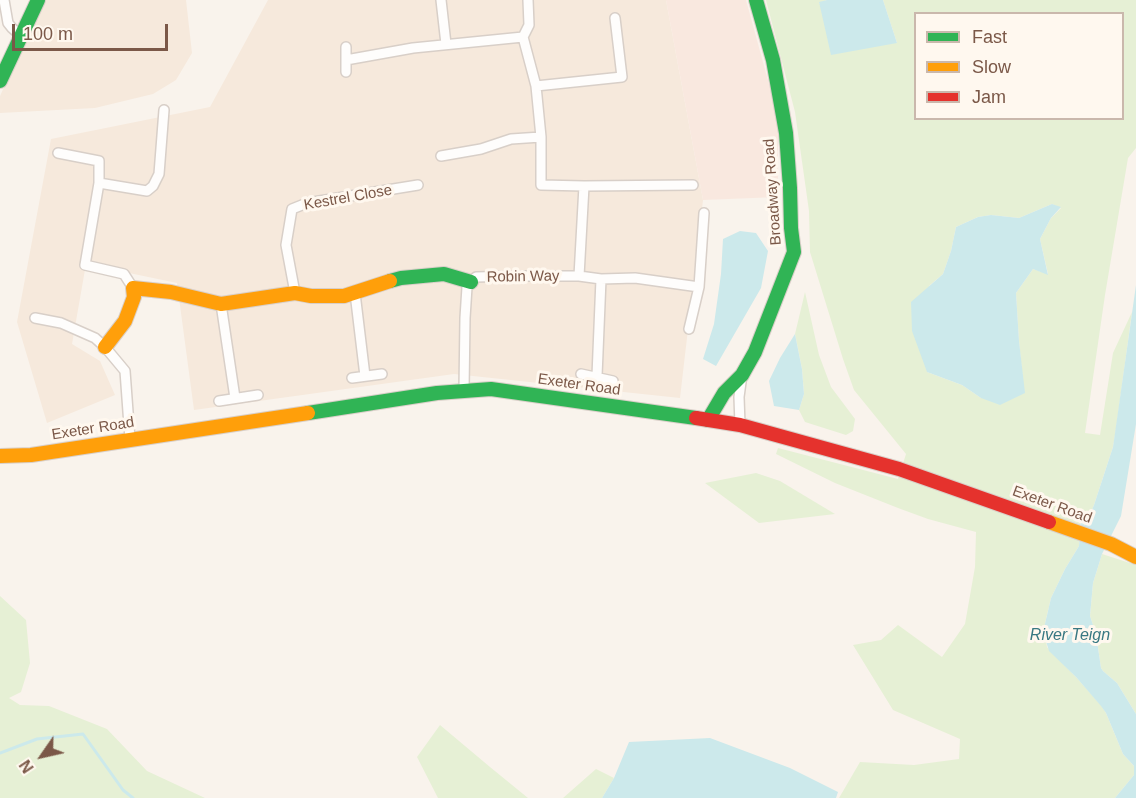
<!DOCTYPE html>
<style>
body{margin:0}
#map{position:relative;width:1136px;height:798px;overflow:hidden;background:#f9f3ec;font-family:Helvetica,sans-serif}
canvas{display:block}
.legend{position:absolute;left:914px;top:12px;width:210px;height:108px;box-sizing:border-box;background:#fff8ef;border:2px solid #cab8ac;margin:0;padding:8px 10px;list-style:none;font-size:18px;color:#7b5848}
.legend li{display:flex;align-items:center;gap:12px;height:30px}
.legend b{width:30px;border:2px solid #cab8ac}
.north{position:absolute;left:12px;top:726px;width:60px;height:60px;-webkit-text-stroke:4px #fff8ef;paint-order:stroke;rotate:236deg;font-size:16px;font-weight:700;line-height:24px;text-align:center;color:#7b5848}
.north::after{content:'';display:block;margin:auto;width:21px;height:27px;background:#7b5848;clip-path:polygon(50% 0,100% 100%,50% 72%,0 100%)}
.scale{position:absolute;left:12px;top:24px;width:156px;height:27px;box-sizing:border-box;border:3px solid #7b5848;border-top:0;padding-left:8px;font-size:18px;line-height:21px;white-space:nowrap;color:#7b5848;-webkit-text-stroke:4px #fff8ef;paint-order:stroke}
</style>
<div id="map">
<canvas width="1136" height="798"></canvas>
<ul class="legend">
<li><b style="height:8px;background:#30b455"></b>Fast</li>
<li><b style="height:8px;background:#ff9f0a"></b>Slow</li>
<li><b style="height:8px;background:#e5322d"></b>Jam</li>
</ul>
<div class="north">N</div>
<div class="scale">100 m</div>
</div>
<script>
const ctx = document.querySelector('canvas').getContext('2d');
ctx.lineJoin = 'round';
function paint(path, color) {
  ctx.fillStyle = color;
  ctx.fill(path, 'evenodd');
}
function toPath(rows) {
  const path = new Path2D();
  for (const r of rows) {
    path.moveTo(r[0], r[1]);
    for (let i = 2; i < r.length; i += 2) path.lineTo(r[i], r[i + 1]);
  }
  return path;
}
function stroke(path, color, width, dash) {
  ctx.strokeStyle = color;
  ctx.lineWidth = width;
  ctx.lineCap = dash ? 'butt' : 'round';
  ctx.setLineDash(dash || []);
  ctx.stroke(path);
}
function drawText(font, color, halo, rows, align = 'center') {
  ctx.font = font + ' Helvetica,sans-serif';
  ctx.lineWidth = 6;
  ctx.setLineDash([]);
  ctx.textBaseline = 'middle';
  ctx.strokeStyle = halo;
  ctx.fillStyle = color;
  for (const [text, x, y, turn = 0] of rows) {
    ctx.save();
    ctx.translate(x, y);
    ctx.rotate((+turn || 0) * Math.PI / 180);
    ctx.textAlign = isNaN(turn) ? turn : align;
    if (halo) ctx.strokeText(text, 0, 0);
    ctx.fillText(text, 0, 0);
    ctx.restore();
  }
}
paint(toPath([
 [44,0,186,0,192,53,176,80,153,94,95,108,0,113,0,96],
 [268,0,666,0,703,200,680,398,454,374,194,410,177,283,86,264,72,344,100,361,115,395,47,423,17,322,51,139,210,107]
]), '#f6e9dc');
paint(toPath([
 [666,0,746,0,778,117,778,197,703,200]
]), '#f9e8df');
paint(toPath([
 [766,0,827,0,819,3,897,43,883,0,1136,0,1136,148,1128,158,1105,295,1085,433,1100,435,1113,353,1132,312,1116,429,1113,447,1094,505,1090,514,1081,519,1079,546,1065,569,1051,598,1044,628,1047,647,1076,677,1101,705,1106,713,1123,754,1134,766,1134,775,1115,798,839,798,860,762,914,765,959,759,960,739,893,710,853,645,881,640,898,625,942,657,965,624,975,567,976,532,928,519,898,508,835,483,776,454,778,448,898,479,906,454,854,390,843,359,810,252,809,211,795,112],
 [916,14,1122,14,1122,118,916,118],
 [1052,204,1061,208,1051,218,1040,239,1048,274,1033,269,1016,293,1019,341,1024,393,981,398,962,385,927,372,929,286,943,274,951,251,956,227,978,217,991,215,1019,218],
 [805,292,819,355,831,387,855,419,853,431,846,435,805,422,799,410,804,394,802,369,795,334],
 [756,473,780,481,835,514,759,523,705,483],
 [1102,554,1136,565,1136,714,1117,683,1103,671,1101,668,1096,634,1090,616,1093,583],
 [0,596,26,620,30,663,21,692,9,698,20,705,49,706,107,729,147,771,205,798,0,798],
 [440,725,490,767,528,798,438,798,417,757],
 [596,769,614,778,602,798,563,798]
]), '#e6f0d5');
paint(toPath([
 [827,0,883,0,897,43,831,55,819,2],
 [1052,204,1061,207,1051,218,1040,239,1048,275,1033,269,1016,293,1019,341,1025,393,1000,405,981,398,962,385,927,372,912,331,911,302,943,274,951,251,956,227,978,217,991,215,1019,218],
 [740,231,756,233,768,251,761,288,716,366,703,359,714,324,721,274,723,239],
 [1136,285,1136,424,1121,516,1102,554,1093,583,1090,616,1096,634,1101,668,1103,671,1117,683,1136,714,1136,798,1115,798,1134,775,1134,766,1123,754,1106,713,1101,706,1076,677,1049,651,1044,635,1044,628,1051,598,1065,569,1079,546,1081,519,1090,514,1094,505,1113,447],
 [795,334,802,369,804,394,799,410,774,406,769,381,780,358],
 [710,738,790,768,838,792,836,798,602,798,614,778,629,742]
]), '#cce9eb');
stroke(toPath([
 [0,753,37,739,83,734,123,790,133,798]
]), '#cce9eb', 3);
const street = toPath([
 [4,0,8,23,12,28,21,36],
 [441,0,446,44],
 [528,0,529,25,523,37,536,86,541,137,541,185,584,186,579,276],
 [346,47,346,72],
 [346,60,413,48,523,37],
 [536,86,622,77,615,18],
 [58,153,99,161,99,183],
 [441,156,481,149,511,139,541,137],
 [584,186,693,185],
 [133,288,124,274,85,265,99,183,147,191,153,186,159,174,164,110],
 [295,293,286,245,292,209,307,203,418,185],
 [355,293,365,376],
 [221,304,235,398],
 [35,318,61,323,95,338,105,347,125,371,130,439],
 [689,329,699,287,704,213],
 [581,374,613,381],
 [597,376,601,279],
 [352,378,382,374],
 [464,390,465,318,467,287,476,277,515,276,579,276,601,279,635,278,699,287],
 [219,401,258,395],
 [740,425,739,397,742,375]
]);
const fast = toPath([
 [0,81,38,0],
 [390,281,401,278,444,274,471,282],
 [308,413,437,393,491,389,696,418],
 [708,420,724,393,742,375,755,352,794,252,791,228,790,188,786,133,773,60,756,0]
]);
const slow = toPath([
 [105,347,125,321,134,297,133,288,171,292,221,304,295,293,311,296,344,296,390,281],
 [0,456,31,455,308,413],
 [1049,522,1111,544,1136,557]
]);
const jam = toPath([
 [696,418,740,425,899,469,1049,522]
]);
stroke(street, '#d8cfc8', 12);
stroke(fast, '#d9cfc8', 16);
stroke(slow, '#d9cfc8', 16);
stroke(jam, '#d9cfc8', 16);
stroke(street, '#fefdfc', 9);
stroke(fast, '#30b455', 14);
stroke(slow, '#ff9f0a', 14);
stroke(jam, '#e5322d', 14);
drawText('15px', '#7b5848', '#fff8ef', [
 ["Broadway Road",773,192,-94],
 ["Kestrel Close",348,198,-10],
 ["Robin Way",523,277,-1],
 ["Exeter Road",579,385,8],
 ["Exeter Road",93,429,-9],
 ["Exeter Road",1052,505,20]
]);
drawText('italic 16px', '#397882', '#fff8ef', [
 ["River Teign",1070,636]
]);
</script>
